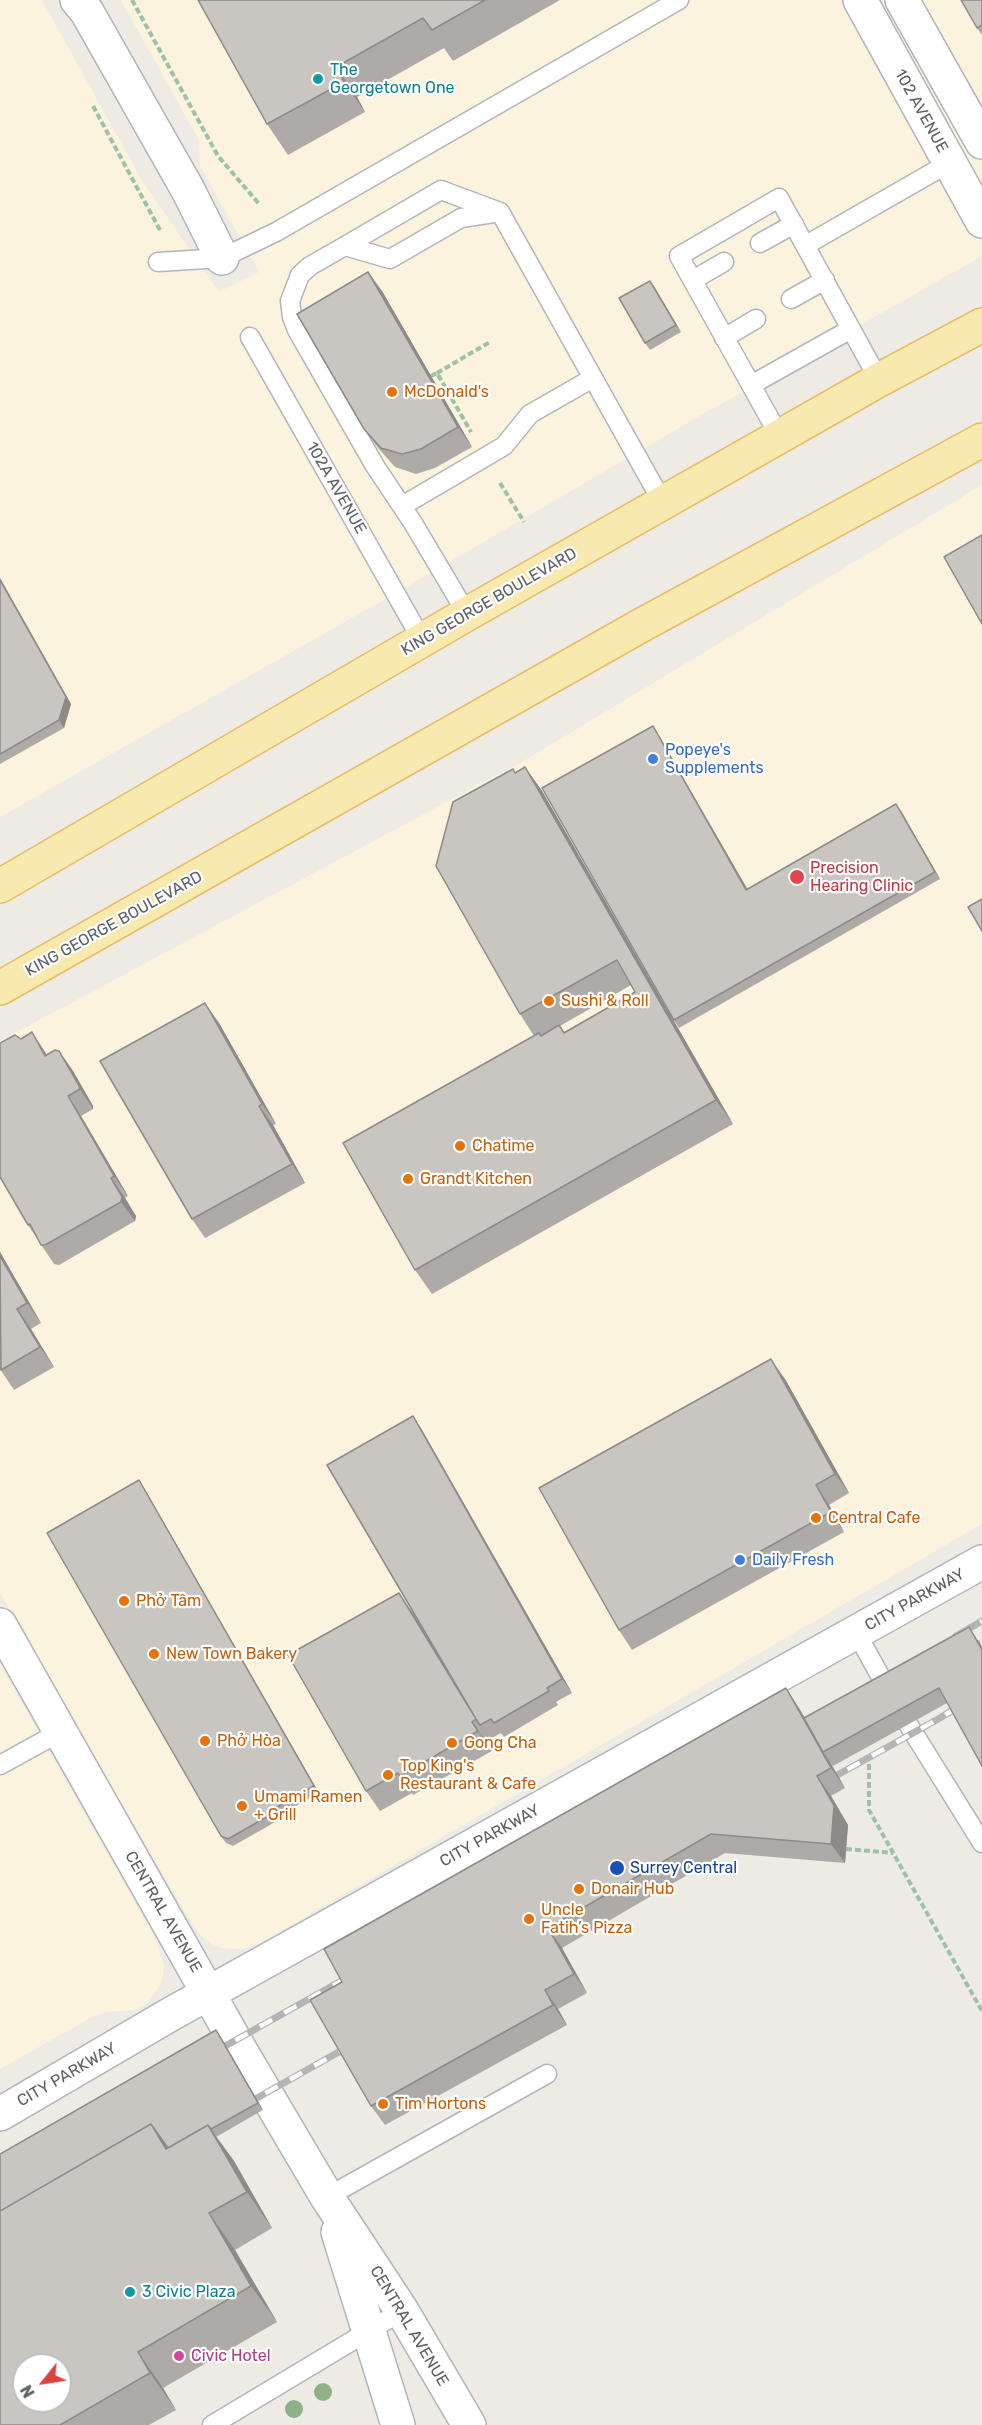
<!DOCTYPE html>
<meta charset="utf-8">
<style>
body{margin:0}
#map{position:relative;width:982px;height:2425px;overflow:hidden;background:#eeebe5;font-family:Rubik,sans-serif}
canvas{display:block}
.north{position:absolute;left:12px;top:2353px;width:60px;height:60px;box-sizing:border-box;background:#fff;border:2px solid #bebfc1;border-radius:50%;rotate:240deg;font-size:16px;font-weight:700;line-height:24px;text-align:center;color:#5d6064}
.north::after{content:'';display:block;margin:auto;width:21px;height:27px;background:#db443e;clip-path:polygon(50% 0,100% 100%,50% 72%,0 100%)}
</style>
<div id="map">
<canvas width="982" height="2425"></canvas>
<div class="north">N</div>
</div>
<script>
const ctx = document.querySelector('canvas').getContext('2d');
ctx.lineJoin = 'round';
function paint(path, color) {
  ctx.fillStyle = color;
  ctx.fill(path, 'evenodd');
}
function toPath(rows) {
  const path = new Path2D();
  for (const r of rows) {
    path.moveTo(r[0], r[1]);
    for (let i = 2; i < r.length; i += 2) path.lineTo(r[i], r[i + 1]);
  }
  return path;
}
function stroke(path, color, width, dash) {
  ctx.strokeStyle = color;
  ctx.lineWidth = width;
  ctx.lineCap = dash ? 'butt' : 'round';
  ctx.setLineDash(dash || []);
  ctx.stroke(path);
}
function drawText(font, color, halo, rows, align = 'center') {
  ctx.font = font + ' Rubik,sans-serif';
  ctx.lineWidth = 4.5;
  ctx.setLineDash([]);
  ctx.textBaseline = 'middle';
  ctx.strokeStyle = halo;
  ctx.fillStyle = color;
  for (const [text, x, y, turn = 0] of rows) {
    ctx.save();
    ctx.translate(x, y);
    ctx.rotate((+turn || 0) * Math.PI / 180);
    ctx.textAlign = isNaN(turn) ? turn : align;
    if (halo) ctx.strokeText(text, 0, 0);
    ctx.fillText(text, 0, 0);
    ctx.restore();
  }
}
paint(toPath([
 [0,0,42,0,141,179,219,292,259,272,200,166,199,140,121,0,982,0,982,256,691,421,396,593,0,817],
 [982,485,982,1524,260,1943,247,1948,234,1949,221,1948,210,1943,201,1936,186,1914,0,1593,0,1041,527,759],
 [0,1664,155,1938,164,1965,162,1982,148,2003,135,2010,106,2012,92,2017,0,2069]
]), '#fbf3dd');
const lane = toPath([
 [760,243,794,224],
 [806,245,949,163],
 [345,246,441,190,500,212,663,503],
 [158,262,222,258,276,232,679,0],
 [693,280,724,262],
 [791,299,825,280],
 [250,337,422,640],
 [724,338,756,319],
 [751,385,851,329],
 [780,437,679,256,779,198,879,380],
 [402,506,504,446,530,414,593,378],
 [467,614,413,523,375,466,297,330,292,317,290,301,300,275,310,266,345,246,390,259,461,218,500,212],
 [856,1632,895,1703,982,1843],
 [0,1765,60,1732],
 [327,2197,547,2074],
 [212,2425,402,2311]
]);
const secondary = toPath([
 [77,0,87,12,188,190,222,258],
 [860,0,982,221],
 [902,0,982,142],
 [0,1625,242,2053,327,2197,402,2311,469,2425],
 [0,2114,171,2014,982,1562],
 [338,2232,398,2425]
]);
const primary = toPath([
 [0,886,467,614,879,380,982,325],
 [0,988,640,626,982,440]
]);
stroke(lane, '#b2b5b9', 21);
stroke(secondary, '#b1b4b8', 36);
stroke(primary, '#e6bd66', 36);
stroke(toPath([
 [132,0,218,156,260,205],
 [93,106,161,232],
 [437,373,490,342],
 [431,376,437,373,471,432],
 [500,483,524,522],
 [869,1764,869,1810,982,2011],
 [846,1849,893,1853]
]), '#9cc1a6', 4, [6, 3]);
stroke(lane, '#fff', 18);
stroke(secondary, '#fff', 33);
stroke(primary, '#f8eaaf', 33);
const rail = toPath([
 [956,1636,982,1621],
 [823,1783,940,1718,982,1692],
 [211,2054,357,1972],
 [241,2107,353,2044]
]);
stroke(rail, '#b3b4b4', 7);
stroke(rail, '#fff', 4.5, [14]);
ctx.fillStyle = '#8db289';
for (const [x, y] of [
 [323,2392],
 [294,2409]
]) {
  ctx.beginPath();
  ctx.arc(x, y, 9, 0, 2 * Math.PI);
  ctx.fill();
}
paint(toPath([
 [198,0,560,0,453,61,444,48,357,97,365,112,288,155,267,124],
 [982,0,982,35,977,28],
 [650,281,681,332,650,350,645,343],
 [382,291,472,447,435,468,416,474,395,467,378,448,364,429],
 [0,578,71,704,64,728,0,764],
 [653,726,658,734,747,889,901,811,940,879,679,1028,674,1020],
 [525,767,542,791,733,1124,432,1294,415,1270,534,1036,520,1014,515,773],
 [631,985,635,992,564,1032,560,1026],
 [219,1023,276,1124,273,1125,305,1183,205,1238,192,1219],
 [59,1051,73,1071,93,1106,93,1109,81,1116,128,1196,125,1198,136,1216,135,1221,59,1265,54,1264,28,1225,47,1055],
 [0,1252,41,1323,31,1329,54,1367,14,1390,0,1369],
 [785,1379,849,1493,829,1505,844,1532,632,1650,619,1630],
 [413,1416,422,1430,572,1693,556,1702,558,1705,504,1737,501,1733,486,1741,492,1751,413,1795,412,1793,380,1811,366,1791,412,1612],
 [144,1488,319,1793,282,1814,284,1817,233,1846,226,1843,221,1836],
 [979,1640,982,1647,982,1766,947,1703,833,1766,830,1762,845,1788,831,1796,848,1825,845,1863,725,1853,562,1948,587,1993,558,2009,567,2025,385,2125,371,2106,342,1982,786,1688,805,1718],
 [216,2030,263,2110,216,2137,234,2161,272,2228,235,2250,277,2322,163,2388,176,2410,149,2425,0,2425]
]), '#adaaa7');
paint(toPath([
 [336,67,357,97,365,112,344,82],
 [368,272,382,291,472,447,458,427],
 [650,281,655,288,681,332,676,325],
 [0,578,71,704,64,728,59,720],
 [653,726,658,734,752,897,746,890],
 [525,767,542,791,733,1124,716,1100],
 [896,804,901,811,940,879,935,872],
 [205,1003,219,1023,276,1124,262,1104],
 [32,1032,45,1052,59,1075,45,1056],
 [59,1051,73,1071,93,1106,93,1109,80,1089],
 [68,1096,81,1116,128,1196,114,1176],
 [259,1106,273,1125,305,1183,292,1164],
 [111,1178,125,1198,136,1216,135,1221,121,1202],
 [0,1252,41,1323,27,1303,0,1256],
 [17,1309,31,1329,54,1367,40,1347],
 [771,1359,785,1379,849,1493,835,1474],
 [413,1416,422,1430,572,1693,562,1679],
 [139,1480,144,1488,319,1793,314,1786],
 [816,1485,829,1505,844,1532,831,1512],
 [399,1593,412,1612,480,1725,490,1739,476,1719],
 [969,1627,982,1647,982,1650],
 [786,1688,799,1708,824,1752,823,1752,830,1762,845,1788,831,1768],
 [472,1722,486,1741,492,1751,478,1731],
 [817,1776,831,1796,848,1825,845,1863,831,1844],
 [548,1928,562,1948,587,1993,574,1974],
 [545,1990,558,2009,567,2025,553,2005],
 [216,2030,221,2037,263,2110,258,2103],
 [151,2124,177,2160,166,2149],
 [208,2125,234,2161,272,2228,247,2192],
 [209,2213,235,2250,277,2322,251,2286],
 [138,2352,163,2388,176,2410,150,2373]
]), '#8d8b88');
const building = toPath([
 [198,0,485,0,432,30,423,18,336,67,344,82,267,124,198,0],
 [961,0,982,0,982,25,977,28,961,0],
 [368,272,458,427,421,449,402,454,381,448,364,429,297,314,368,272],
 [650,281,676,325,645,343,619,298,650,281],
 [982,535,982,624,944,557,982,535],
 [0,580,66,697,59,720,0,754,0,580],
 [653,726,746,890,896,804,935,872,674,1020,542,788,653,726],
 [525,767,716,1100,415,1270,343,1143,539,1033,541,1036,559,1025,564,1033,635,992,617,960,520,1014,436,866,453,802,513,769,515,773,525,767],
 [982,899,982,931,968,907,982,899],
 [205,1003,262,1104,259,1106,292,1164,192,1219,100,1061,205,1003],
 [32,1032,45,1056,55,1050,59,1051,79,1086,80,1089,68,1096,114,1176,111,1178,122,1197,121,1202,45,1245,41,1245,30,1224,28,1225,0,1177,0,1043,15,1035,21,1039,32,1032],
 [0,1256,27,1303,17,1309,40,1347,1,1370,0,1256],
 [771,1359,835,1474,816,1485,831,1512,619,1630,539,1488,771,1359],
 [413,1416,562,1679,547,1688,549,1691,494,1723,491,1719,480,1725,476,1719,327,1465,413,1416],
 [139,1480,314,1786,277,1807,279,1810,228,1839,221,1836,47,1533,139,1480],
 [399,1593,476,1719,472,1722,478,1731,400,1776,398,1773,366,1791,288,1655,399,1593],
 [969,1627,982,1650,982,1766,939,1688,823,1752,804,1718,969,1627],
 [786,1688,831,1768,817,1776,834,1806,831,1844,711,1834,548,1928,574,1974,545,1990,553,2005,371,2106,310,2000,342,1982,324,1949,786,1688],
 [216,2030,258,2103,211,2129,208,2125,168,2148,151,2124,0,2211,0,2154,216,2030],
 [151,2124,166,2149,208,2125,247,2192,209,2213,251,2286,138,2352,150,2373,60,2425,0,2425,0,2211,151,2124],
 [24,2365,60,2365,60,2401,24,2401,24,2365]
]);
paint(building, '#c9c6c2');
stroke(building, '#8d8b88', 1.5);
for (const [x, y, r, color] of [
 [318,79,6,"#0f9aa8"],
 [392,392,6,"#e8710a"],
 [653,759,6,"#3f7fe0"],
 [797,877,8,"#e0444e"],
 [549,1001,6,"#e8710a"],
 [460,1146,6,"#e8710a"],
 [408,1179,6,"#e8710a"],
 [816,1518,6,"#e8710a"],
 [740,1560,6,"#3f7fe0"],
 [124,1601,6,"#e8710a"],
 [154,1654,6,"#e8710a"],
 [205,1741,6,"#e8710a"],
 [452,1743,6,"#e8710a"],
 [388,1775,6,"#e8710a"],
 [242,1806,6,"#e8710a"],
 [617,1868,8,"#1a4fb4"],
 [579,1889,6,"#e8710a"],
 [529,1919,6,"#e8710a"],
 [383,2104,6,"#e8710a"],
 [130,2292,6,"#0f9aa8"],
 [179,2356,6,"#d1479c"]
]) {
  const dot = new Path2D();
  dot.arc(x, y, r, 0, 2 * Math.PI);
  ctx.fillStyle = color;
  ctx.fill(dot);
  stroke(dot, '#fff', 2);
}
drawText('16px', '#0d838f', '#fff', [
 ["The",330,70],
 ["Georgetown One",330,88],
 ["3 Civic Plaza",142,2292]
], 'left');
drawText('16px', '#5d6064', '#fff', [
 ["102 AVENUE",921,111,61],
 ["102A AVENUE",336,488,60],
 ["KING GEORGE BOULEVARD",489,602,-30],
 ["KING GEORGE BOULEVARD",114,924,-29],
 ["CITY PARKWAY",915,1600,-29],
 ["CITY PARKWAY",490,1836,-29],
 ["CENTRAL AVENUE",163,1912,60],
 ["CITY PARKWAY",67,2075,-30],
 ["CENTRAL AVENUE",409,2326,59]
]);
drawText('16px', '#c56008', '#fff', [
 ["McDonald's",404,392],
 ["Sushi & Roll",561,1001],
 ["Chatime",472,1146],
 ["Grandt Kitchen",420,1179],
 ["Central Cafe",828,1518],
 ["Phở Tâm",136,1601],
 ["New Town Bakery",166,1654],
 ["Phở Hòa",217,1741],
 ["Gong Cha",464,1743],
 ["Top King's",400,1766],
 ["Restaurant & Cafe",400,1784],
 ["Umami Ramen",254,1797],
 ["+ Grill",254,1815],
 ["Donair Hub",591,1889],
 ["Uncle",541,1910],
 ["Fatih’s Pizza",541,1928],
 ["Tim Hortons",395,2104]
], 'left');
drawText('16px', '#366cbe', '#fff', [
 ["Popeye's",665,750],
 ["Supplements",665,768],
 ["Daily Fresh",752,1560]
], 'left');
drawText('16px', '#be3a42', '#fff', [
 ["Precision",810,868],
 ["Hearing Clinic",810,886]
], 'left');
drawText('16px', '#164399', '#fff', [
 ["Surrey Central",630,1868]
], 'left');
drawText('16px', '#b23c85', '#fff', [
 ["Civic Hotel",191,2356]
], 'left');
</script>
